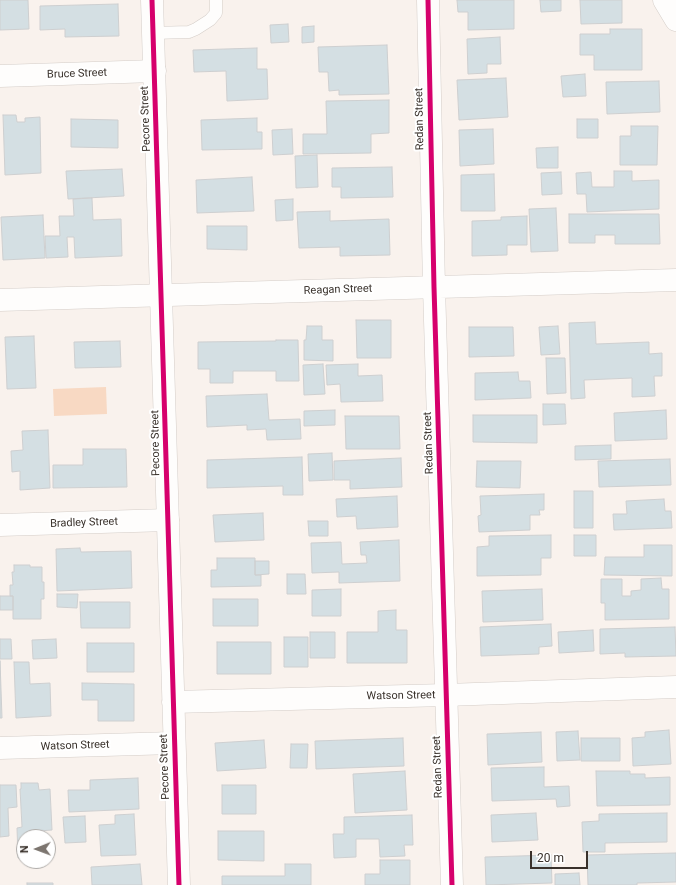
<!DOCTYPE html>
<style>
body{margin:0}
#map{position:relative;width:676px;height:885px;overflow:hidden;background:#f9f2ed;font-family:Roboto,sans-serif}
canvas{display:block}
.north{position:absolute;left:16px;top:829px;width:40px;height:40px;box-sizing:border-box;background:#fff;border:1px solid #b0adaa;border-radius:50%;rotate:269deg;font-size:11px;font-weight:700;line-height:16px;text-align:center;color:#39312b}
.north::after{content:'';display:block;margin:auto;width:14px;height:18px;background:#7c756f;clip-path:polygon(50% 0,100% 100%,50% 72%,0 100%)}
.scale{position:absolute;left:530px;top:851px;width:58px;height:18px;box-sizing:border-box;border:2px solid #39312b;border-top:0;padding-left:5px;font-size:12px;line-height:14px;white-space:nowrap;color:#39312b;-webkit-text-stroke:3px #fff;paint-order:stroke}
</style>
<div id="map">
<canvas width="676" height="885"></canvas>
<div class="north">N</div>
<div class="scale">20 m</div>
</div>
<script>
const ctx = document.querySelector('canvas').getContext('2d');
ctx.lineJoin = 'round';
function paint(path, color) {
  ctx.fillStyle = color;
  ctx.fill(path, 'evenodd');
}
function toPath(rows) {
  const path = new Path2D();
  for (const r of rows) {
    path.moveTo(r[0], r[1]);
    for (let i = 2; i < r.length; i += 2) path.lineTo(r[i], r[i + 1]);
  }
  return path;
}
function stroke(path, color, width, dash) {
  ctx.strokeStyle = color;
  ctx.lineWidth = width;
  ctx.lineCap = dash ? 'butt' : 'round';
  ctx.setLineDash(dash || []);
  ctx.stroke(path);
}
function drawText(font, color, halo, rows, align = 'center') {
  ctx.font = font + ' Roboto,sans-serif';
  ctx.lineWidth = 4;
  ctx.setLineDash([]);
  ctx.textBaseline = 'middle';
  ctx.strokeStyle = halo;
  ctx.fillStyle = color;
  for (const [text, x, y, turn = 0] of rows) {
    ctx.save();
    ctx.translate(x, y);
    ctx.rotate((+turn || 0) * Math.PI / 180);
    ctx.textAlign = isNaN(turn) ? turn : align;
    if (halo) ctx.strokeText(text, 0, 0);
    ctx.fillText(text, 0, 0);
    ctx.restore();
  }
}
paint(toPath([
 [106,387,107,414,54,416,53,389]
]), '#f8d9c3');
const building = toPath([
 [0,0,28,0,29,29,0,30,0,0],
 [457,0,514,0,514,29,468,30,468,12,458,12,457,0],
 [540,0,561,0,561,11,541,12,540,0],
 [580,0,622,0,622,23,581,24,580,0],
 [118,4,119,36,65,37,65,29,40,30,40,6,118,4],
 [288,24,289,42,271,43,270,25,288,24],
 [314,26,314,42,302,43,302,27,314,26],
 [610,29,642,29,642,70,594,70,594,55,580,55,580,34,610,34,610,29],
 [500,37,501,64,487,64,487,73,468,74,467,39,500,37],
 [387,45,389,94,339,95,339,90,329,91,328,72,319,72,318,47,387,45],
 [257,48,257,69,267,69,268,99,227,101,226,71,194,72,193,50,257,48],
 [585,74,586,96,563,97,561,76,585,74],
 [506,78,508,117,459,120,457,80,506,78],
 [659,81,660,112,607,114,606,82,659,81],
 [389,100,389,133,371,134,371,153,303,154,303,134,327,134,326,101,389,100],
 [3,115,16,115,17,122,25,122,25,118,40,117,41,173,5,175,3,115],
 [257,118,257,132,262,132,262,149,202,150,201,120,257,118],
 [71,119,118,120,118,148,71,147,71,119],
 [577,119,598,119,598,138,577,138,577,119],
 [631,126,658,126,657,165,620,165,620,136,631,136,631,126],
 [292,129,293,154,273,155,272,130,292,129],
 [493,129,494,164,460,166,459,130,493,129],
 [558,147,558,168,537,168,536,148,558,147],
 [317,155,318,187,296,188,295,156,317,155],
 [392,167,393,197,341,198,341,187,332,187,332,168,392,167],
 [122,169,124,196,68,199,66,171,122,169],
 [614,171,632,171,632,181,659,180,659,209,587,212,586,194,577,194,576,173,591,172,592,187,614,187,614,171],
 [561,172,562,194,542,195,541,173,561,172],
 [494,174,495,211,461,211,461,175,494,174],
 [252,177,254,211,197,213,196,180,252,177],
 [92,198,93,220,121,219,122,256,75,258,74,237,67,237,68,257,46,258,45,236,60,236,59,216,74,216,73,199,92,198],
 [293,199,293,220,276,221,275,200,293,199],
 [556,208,558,251,531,252,529,209,556,208],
 [330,211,330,221,389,219,390,255,340,256,340,247,299,248,297,212,330,211],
 [569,214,659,214,660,244,615,244,615,235,595,235,595,243,569,243,569,214],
 [43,215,45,258,3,260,1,217,43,215],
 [527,216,527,245,507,245,507,255,472,256,472,221,501,220,501,217,527,216],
 [207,226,247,226,247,250,207,249,207,226],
 [356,320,391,320,391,358,357,358,356,320],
 [595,322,596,344,649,342,649,354,662,353,662,376,654,376,655,396,632,397,632,378,584,380,585,398,571,399,569,323,595,322],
 [307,326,322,326,322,340,333,340,333,361,304,360,304,340,306,340,307,326],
 [558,326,560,354,541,355,539,327,558,326],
 [469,327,513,327,514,356,469,357,469,327],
 [34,336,36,388,7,389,5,337,34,336],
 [276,340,298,340,299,381,276,381,276,371,233,371,233,383,210,383,210,369,198,369,198,342,276,341,276,340],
 [120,341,121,367,75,368,74,342,120,341],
 [546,358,565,358,566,393,547,394,546,358],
 [323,364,325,394,304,395,303,365,323,364],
 [358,364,358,376,382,375,383,401,341,402,340,384,327,385,326,365,358,364],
 [518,372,519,381,530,381,531,398,475,400,475,373,518,372],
 [267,394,269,420,300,419,301,439,267,440,266,429,247,430,247,425,207,427,206,396,267,394],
 [543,404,565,404,566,424,543,425,543,404],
 [335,410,335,425,304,426,304,411,335,410],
 [666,410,667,439,615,441,614,413,666,410],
 [473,415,537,415,537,443,473,442,473,415],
 [345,416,399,416,400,449,346,449,345,416],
 [48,430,50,488,20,490,20,471,12,472,11,451,23,450,22,431,48,430],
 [611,445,611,459,575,460,575,446,611,445],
 [83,449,126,449,127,487,53,488,53,465,83,465,83,449],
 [332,453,333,480,309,481,308,454,332,453],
 [302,457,303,495,283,495,283,486,207,488,207,460,302,457],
 [401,458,402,487,350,489,350,480,334,480,334,461,401,458],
 [670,459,671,485,599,487,598,461,670,459],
 [477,461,521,461,520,488,476,487,477,461],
 [574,491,593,491,593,528,574,528,574,491],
 [544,494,544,510,539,510,540,515,530,515,530,530,479,532,478,516,481,515,480,496,544,494],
 [397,496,398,527,357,529,356,516,337,517,336,499,397,496],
 [664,499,665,511,671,511,672,528,614,530,613,514,627,514,626,501,664,499],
 [263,513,264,540,215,542,213,515,263,513],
 [308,521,328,521,328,536,309,536,308,521],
 [551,535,551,558,541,558,541,575,477,576,477,547,489,546,489,536,551,535],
 [574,535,596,535,596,556,574,556,574,535],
 [399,540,400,581,339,583,339,572,312,573,311,543,341,542,342,564,367,563,366,555,361,555,360,542,399,540],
 [644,545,672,545,672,576,604,575,605,557,644,557,644,545],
 [80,548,81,552,131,551,132,588,57,591,56,549,80,548],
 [217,558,255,558,255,575,261,575,261,586,211,587,211,570,217,570,217,558],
 [255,561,269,561,269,574,255,575,255,561],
 [14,565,30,565,30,567,42,567,42,582,44,582,44,599,41,599,41,619,13,619,13,596,10,596,10,585,13,585,12,572,14,572,14,565],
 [287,574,305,574,306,594,287,594,287,574],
 [661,578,662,589,669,589,669,619,605,620,605,603,601,603,601,579,622,579,622,596,631,596,631,591,641,590,641,579,661,578],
 [341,589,341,616,312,616,312,590,341,589],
 [542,589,543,620,483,622,482,591,542,589],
 [57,594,78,594,77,608,57,607,57,594],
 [0,596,13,596,13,610,0,610,0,596],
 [213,599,258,599,258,626,213,626,213,599],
 [80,602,130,602,130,628,81,628,80,602],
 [396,610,396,630,407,630,407,663,347,663,347,632,378,632,378,611,396,610],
 [551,624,552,646,539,647,539,654,481,656,480,627,551,624],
 [675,627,676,656,625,657,625,653,600,654,600,629,675,627],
 [593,630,594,651,559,653,558,632,593,630],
 [310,632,335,632,335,658,310,658,310,632],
 [284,637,308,637,308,667,284,667,284,637],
 [0,639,11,639,12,659,0,659,0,639],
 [56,639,57,658,33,659,32,640,56,639],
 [217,642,271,642,271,674,217,674,217,642],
 [87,643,134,643,134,672,87,672,87,643],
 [0,661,2,718,0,718,0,661],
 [14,662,29,662,30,684,50,683,51,716,16,718,14,662],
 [82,683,134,684,134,721,98,721,98,700,82,700,82,683],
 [669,730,671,764,633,766,632,738,645,737,645,732,669,730],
 [578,731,580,760,557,761,556,732,578,731],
 [541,732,542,762,488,765,487,734,541,732],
 [403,738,404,766,316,769,315,741,403,738],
 [581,738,620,738,620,761,581,761,581,738],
 [264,740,266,768,217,771,215,743,264,740],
 [291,744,308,744,307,768,290,768,291,744],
 [544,767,544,787,569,786,570,806,557,807,556,799,492,801,491,768,544,767],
 [405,771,407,810,355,813,353,774,405,771],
 [596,771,630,771,630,774,645,774,645,778,670,777,670,805,597,806,596,771],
 [138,778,139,809,69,812,68,790,90,790,90,780,138,778],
 [21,783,38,783,39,790,50,789,52,830,39,831,39,837,24,837,24,857,18,858,17,828,22,827,20,789,21,789,21,783],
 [0,785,16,785,17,807,8,808,9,836,0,837,0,785],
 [222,785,256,785,256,814,222,814,222,785],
 [536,813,538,840,492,842,491,815,536,813],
 [667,813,667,842,605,843,605,852,583,852,582,822,599,821,599,814,667,813],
 [134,814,136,855,101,856,99,825,115,824,115,815,134,814],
 [412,815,413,845,404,845,405,856,380,857,379,839,356,839,356,857,334,858,333,834,344,834,344,817,412,815],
 [85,816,86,842,65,843,63,817,85,816],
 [218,831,264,831,264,861,218,860,218,831],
 [676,853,676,882,637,883,637,885,588,885,587,855,676,853],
 [551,855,552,883,486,885,485,857,551,855],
 [380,860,410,860,410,885,365,885,365,874,380,874,380,860],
 [140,864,142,885,92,885,91,867,140,864],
 [285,864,311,864,311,885,222,885,222,876,285,876,285,864],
 [579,873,580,885,555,885,555,874,579,873],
 [27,883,53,883,53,885,27,885,27,883]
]);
paint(building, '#d4dfe3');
stroke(building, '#cecfd0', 1);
const lane = toPath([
 [153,33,189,32,196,29,210,20,216,13,216,0]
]);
const street = toPath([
 [428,0,434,287,452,885],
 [664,0,676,20],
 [0,76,155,71],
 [0,300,676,280],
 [0,525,168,520],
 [0,748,174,743]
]);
const secondary = toPath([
 [152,0,179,885],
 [173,702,446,695,676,687]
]);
stroke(lane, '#d4cdc8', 13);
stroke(street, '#d4cdc8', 23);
stroke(secondary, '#d4cdc8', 23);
stroke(lane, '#fefdfc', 12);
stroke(street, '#fefdfc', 22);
stroke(secondary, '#fefdfc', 22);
stroke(toPath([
 [152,0,179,885],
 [428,0,434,287,452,885]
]), '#d6006c', 5);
drawText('11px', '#39312b', '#fff', [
 ["Bruce Street",77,74,-2],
 ["Pecore Street",146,119,-92],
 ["Redan Street",420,119,-91],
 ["Reagan Street",338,290,-2],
 ["Pecore Street",156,443,-91],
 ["Redan Street",429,443,-92],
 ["Bradley Street",84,523,-2],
 ["Watson Street",401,696,-1],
 ["Watson Street",75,746,-2],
 ["Pecore Street",165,767,-92],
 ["Redan Street",438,767,-92]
]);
</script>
